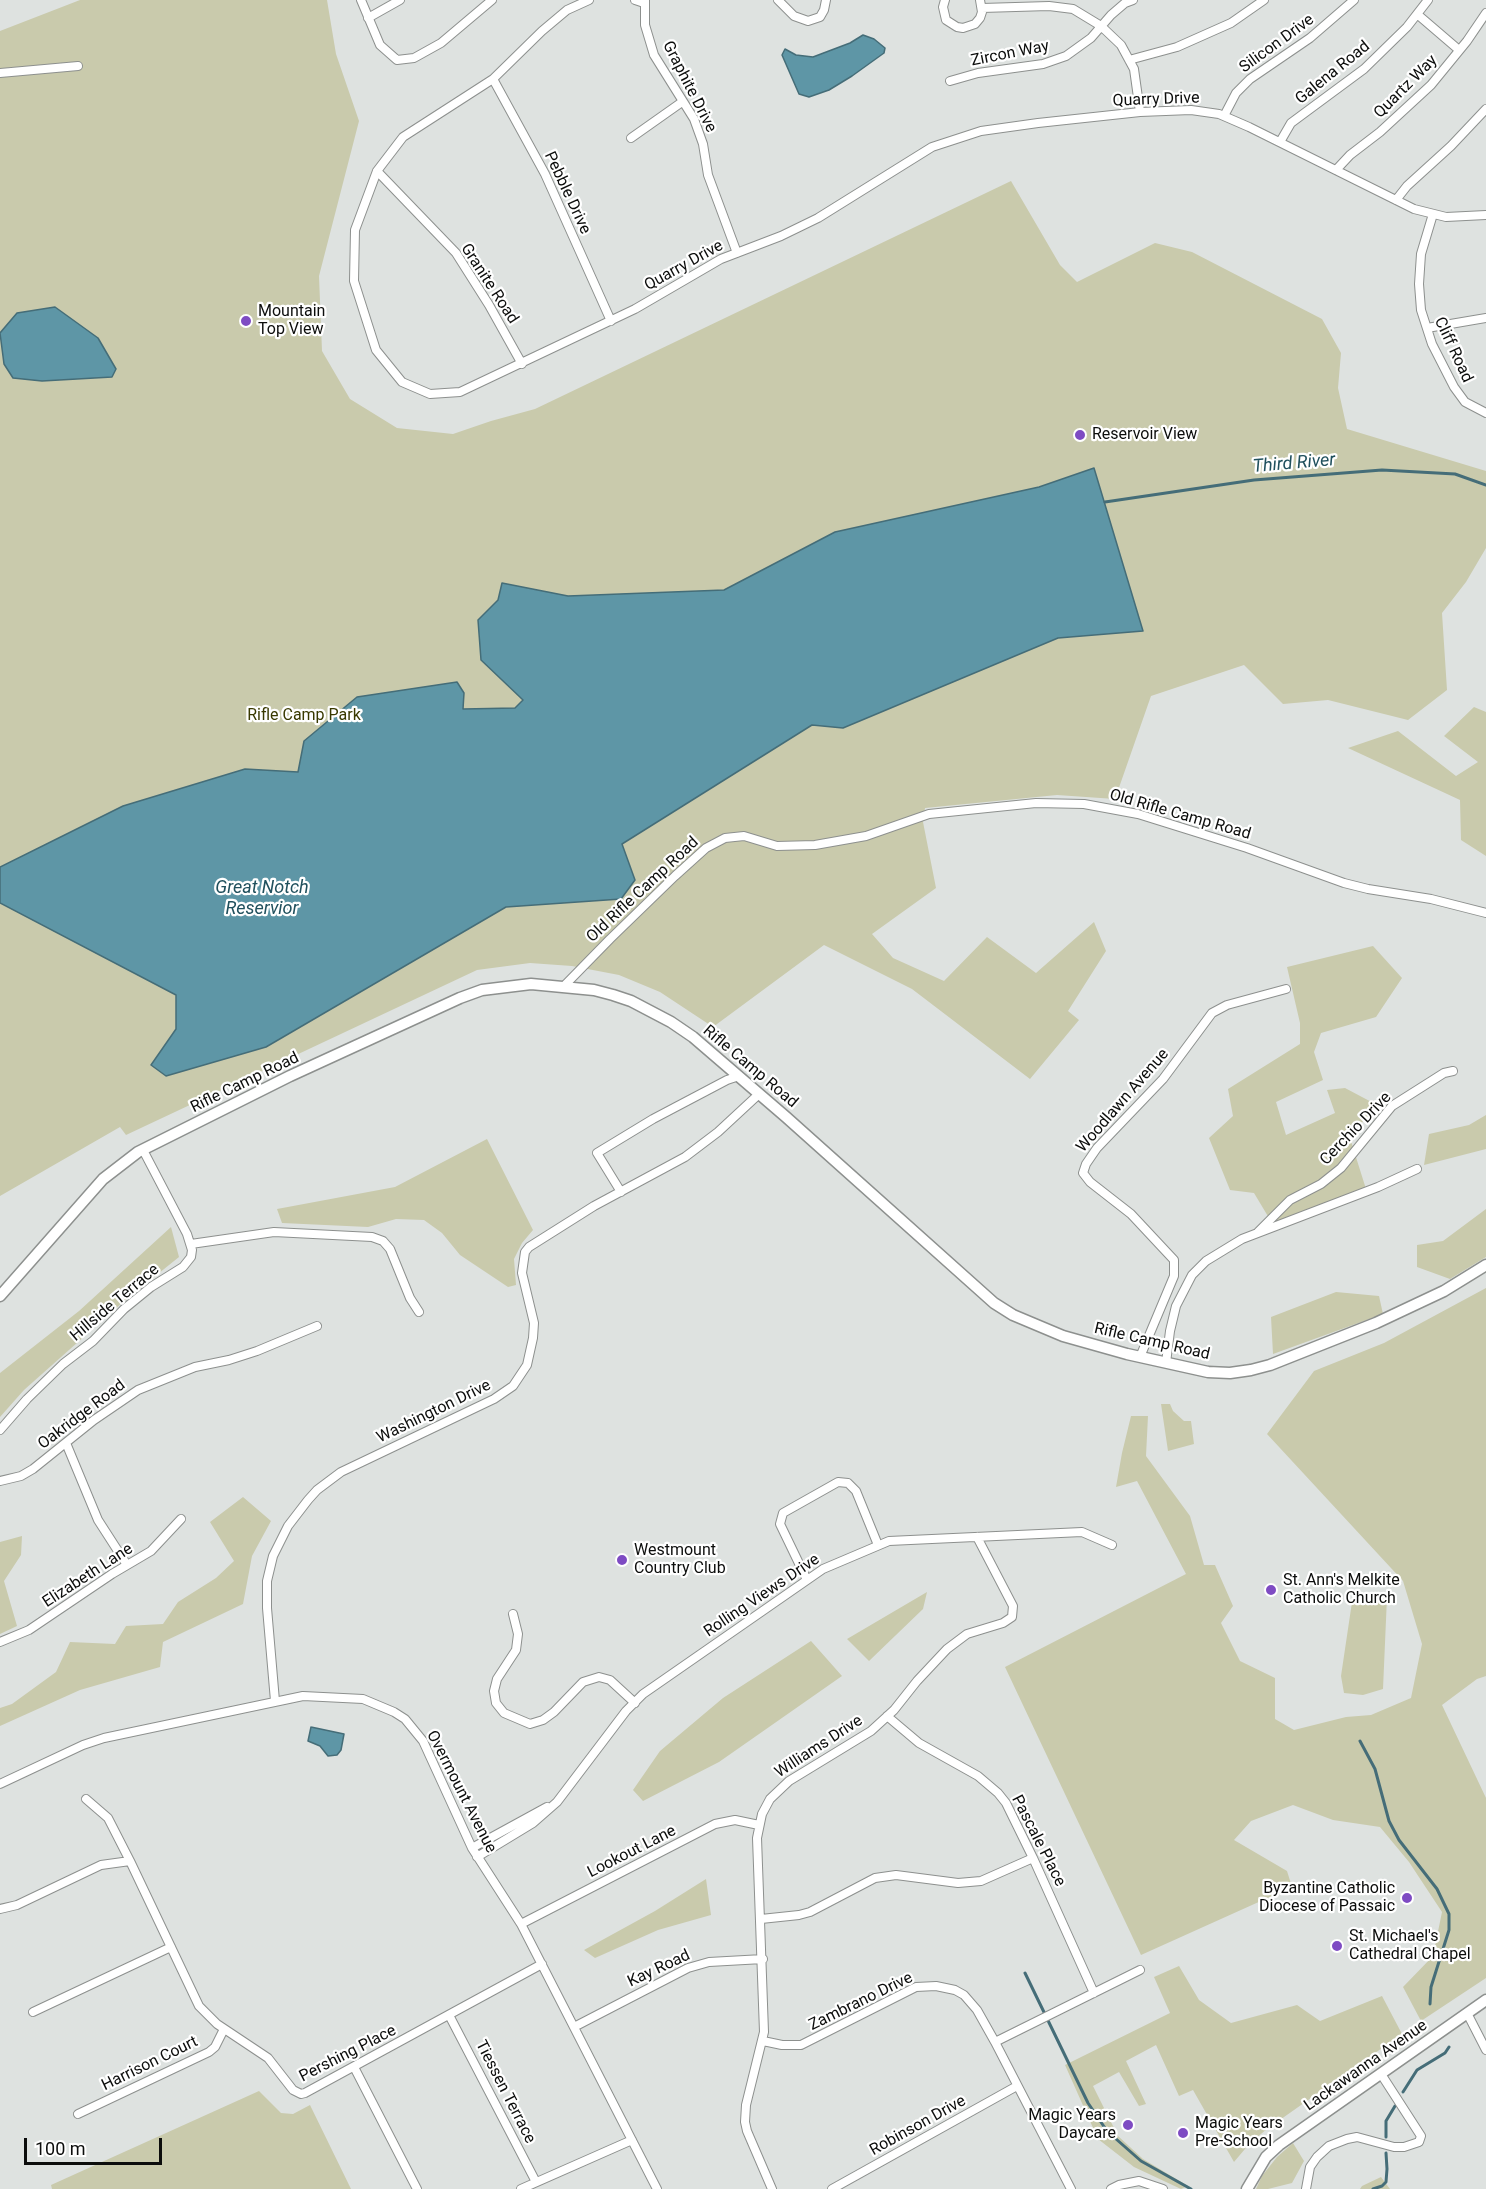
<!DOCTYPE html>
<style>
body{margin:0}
#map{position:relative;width:1486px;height:2189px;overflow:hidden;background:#dee2e0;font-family:Roboto,sans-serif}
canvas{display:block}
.scale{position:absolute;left:24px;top:2138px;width:138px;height:27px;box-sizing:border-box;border:3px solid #0c0d0c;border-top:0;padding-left:8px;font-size:18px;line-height:21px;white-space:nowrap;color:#0c0d0c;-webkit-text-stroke:4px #fff;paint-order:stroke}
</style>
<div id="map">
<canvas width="1486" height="2189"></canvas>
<div class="scale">100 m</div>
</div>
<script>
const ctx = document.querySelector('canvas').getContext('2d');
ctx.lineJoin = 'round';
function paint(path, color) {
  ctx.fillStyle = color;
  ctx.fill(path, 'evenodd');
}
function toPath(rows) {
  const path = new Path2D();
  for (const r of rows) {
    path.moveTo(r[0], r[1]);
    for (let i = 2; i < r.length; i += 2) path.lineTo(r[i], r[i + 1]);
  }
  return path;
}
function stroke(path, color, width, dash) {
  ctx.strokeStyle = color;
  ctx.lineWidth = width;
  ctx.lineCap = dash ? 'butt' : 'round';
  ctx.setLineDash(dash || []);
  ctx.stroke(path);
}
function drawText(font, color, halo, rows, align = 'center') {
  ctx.font = font + ' Roboto,sans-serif';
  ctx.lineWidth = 4.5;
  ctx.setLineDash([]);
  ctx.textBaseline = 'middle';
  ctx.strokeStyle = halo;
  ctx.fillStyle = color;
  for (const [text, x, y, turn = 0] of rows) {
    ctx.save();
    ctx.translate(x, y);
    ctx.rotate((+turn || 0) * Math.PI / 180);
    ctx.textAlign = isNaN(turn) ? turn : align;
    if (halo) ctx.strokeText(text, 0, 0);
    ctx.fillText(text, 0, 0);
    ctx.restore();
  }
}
paint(toPath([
 [80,0,327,0,336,54,359,121,319,276,322,351,350,399,397,428,453,434,491,421,535,409,1011,181,1060,265,1077,282,1155,243,1192,252,1322,319,1341,353,1338,388,1347,429,1486,471,1486,548,1466,582,1442,613,1447,690,1408,720,1328,700,1283,704,1244,665,1151,696,1115,799,1057,795,925,808,923,822,936,888,872,934,893,958,944,981,987,937,1036,973,1094,922,1106,951,1068,1011,1079,1020,1030,1079,912,989,824,945,713,1027,660,992,619,975,572,966,530,963,477,970,126,1135,120,1127,0,1196,0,31],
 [1474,707,1486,712,1486,856,1461,840,1460,800,1348,748,1398,731,1456,776,1478,762,1444,736],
 [1373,946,1402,978,1376,1017,1321,1033,1314,1052,1323,1080,1276,1102,1286,1135,1335,1113,1327,1090,1345,1088,1379,1106,1349,1135,1366,1189,1272,1223,1254,1193,1230,1190,1209,1138,1233,1116,1228,1089,1300,1044,1300,1023,1287,967],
 [1486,1115,1486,1149,1424,1165,1429,1134,1469,1125],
 [487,1139,533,1230,522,1243,514,1259,516,1285,508,1287,460,1255,442,1233,424,1220,396,1219,368,1227,282,1223,277,1209,395,1187],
 [1486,1209,1486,1257,1450,1279,1417,1267,1417,1245,1443,1241],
 [171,1227,179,1257,123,1302,24,1390,0,1417,0,1373,79,1311],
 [1486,1288,1486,1676,1477,1679,1442,1705,1486,1798,1486,1978,1421,2021,1403,1987,1433,1956,1442,1912,1409,1862,1380,1827,1333,1820,1293,1805,1251,1821,1234,1840,1287,1871,1292,1887,1141,1955,1005,1667,1186,1574,1137,1481,1116,1487,1122,1453,1131,1416,1148,1416,1146,1456,1190,1516,1204,1565,1215,1565,1233,1606,1221,1623,1240,1661,1275,1678,1275,1719,1294,1730,1346,1717,1371,1715,1411,1698,1422,1644,1403,1581,1267,1434,1314,1371,1384,1343],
 [1336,1292,1379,1296,1383,1314,1273,1354,1271,1317],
 [1161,1404,1170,1404,1173,1411,1184,1421,1191,1421,1194,1444,1168,1451],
 [243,1497,271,1521,252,1556,243,1604,163,1642,160,1667,80,1690,0,1726,0,1708,12,1704,56,1672,70,1642,115,1644,126,1626,163,1624,178,1602,216,1578,234,1561,210,1522],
 [22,1536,21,1555,4,1581,17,1626,0,1634,0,1542],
 [927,1592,923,1609,869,1661,847,1639],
 [1387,1597,1383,1689,1363,1695,1344,1693,1341,1676,1352,1602,1365,1603],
 [811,1641,842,1676,719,1762,643,1801,633,1790,660,1751,723,1698],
 [706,1879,711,1915,658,1930,595,1958,584,1950,655,1911],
 [1179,1966,1199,2000,1231,2023,1297,2005,1320,2021,1382,1996,1402,2034,1267,2129,1250,2143,1234,2162,1193,2090,1179,2096,1156,2045,1126,2061,1146,2104,1139,2106,1119,2072,1093,2086,1118,2136,1143,2159,1188,2186,1181,2189,1134,2167,1098,2139,1065,2065,1170,2013,1154,1977],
 [259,2091,281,2113,293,2114,310,2105,351,2189,52,2189,51,2185],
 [1293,2143,1304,2161,1292,2183,1268,2189,1256,2189,1262,2176,1277,2157],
 [1381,2177,1390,2189,1360,2189,1362,2186]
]), '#c9caac');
const water = toPath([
 [863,35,874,39,885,48,884,53,852,76,829,90,809,97,799,94,782,55,785,49,796,55,813,57,850,43,863,35],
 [55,307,98,338,116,369,112,377,42,381,13,378,4,364,0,333,17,313,55,307],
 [1094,468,1143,631,1058,638,843,728,812,725,622,844,635,880,621,899,506,907,266,1047,166,1076,151,1065,176,1029,176,995,0,903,0,867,123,806,245,769,298,772,304,741,357,697,457,682,464,693,463,709,515,708,523,700,481,660,478,620,498,600,502,583,568,596,724,590,835,532,1039,487,1094,468],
 [311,1727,344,1734,341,1750,337,1755,328,1756,320,1746,308,1741,311,1727]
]);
paint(water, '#5e96a6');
stroke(water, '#456d78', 1.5);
stroke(toPath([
 [1105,502,1254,480,1382,470,1455,474,1486,485],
 [1360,1741,1375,1769,1389,1821,1399,1840,1437,1889,1449,1914,1449,1930,1431,1987,1430,2004],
 [1025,1973,1088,2103,1107,2131,1141,2161,1191,2189],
 [1403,2092,1417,2070,1445,2053,1449,2047],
 [1386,2137,1386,2121,1395,2106],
 [1373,2189,1382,2186,1386,2182,1387,2169,1386,2153]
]), '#456d78', 3);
const street = toPath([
 [361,0,380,45,397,60,414,58,441,43,492,0],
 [589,0,567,10,542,31,493,79,403,137,377,171,355,230,354,281,376,350,402,382,430,394,460,392,635,309,721,259,781,236,818,218,932,147,981,131,1038,123,1140,112,1191,110,1219,114,1249,127,1414,209,1446,217,1486,215],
 [635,0,644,3],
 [645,0,645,25,654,55,694,119,703,144,708,175,737,253],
 [778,0,794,16,808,21,820,17,824,10,826,0],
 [945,0,943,7,946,20,957,27,963,28,975,24,980,18,982,12,980,0],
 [982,8,1049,6,1073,9,1101,26,1121,45,1134,69,1140,112],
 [1417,14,1459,50],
 [368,18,400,0],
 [1129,60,1177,47,1231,23,1264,0],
 [0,73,78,66],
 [493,79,545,174,611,321],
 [950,81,978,73,1043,64,1066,56,1091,38,1111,15,1125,3,1133,0],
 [1224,116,1236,93,1250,79,1310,38,1354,0],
 [631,138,682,102],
 [1280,142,1291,123,1364,69,1407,27,1428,0],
 [1336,170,1350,155,1380,132,1431,85,1467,41,1486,13],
 [377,171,456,253,489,305,522,364],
 [1396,200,1407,186,1451,146,1486,109],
 [1433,214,1421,254,1419,284,1421,310,1432,344,1454,387,1465,402,1486,413],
 [1427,328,1486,318],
 [564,986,610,939,675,876,706,848,725,838,744,836,777,846,815,845,866,836,929,814,1036,803,1084,804,1138,814,1247,848,1344,883,1368,889,1431,899,1486,913],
 [621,1192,597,1153,653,1119,727,1080,739,1076],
 [1258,1232,1290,1200,1321,1184,1341,1168,1392,1106,1444,1073,1453,1071],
 [191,1244,274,1232,372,1237,383,1241,390,1249,410,1298,419,1312],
 [1140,1357,1174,1276,1174,1260,1131,1214,1090,1182,1083,1173,1086,1164,1097,1148,1163,1079,1212,1013,1227,1005,1286,989],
 [1166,1363,1170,1331,1176,1306,1192,1275,1206,1261,1242,1239,1378,1187,1417,1169],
 [0,1430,27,1399,63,1364,93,1341,124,1309,151,1287,183,1267,191,1257,192,1250,187,1234,143,1150],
 [66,1443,98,1520,127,1565],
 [0,1481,21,1476,33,1469,94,1420,138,1390,195,1367,229,1360,257,1351,317,1326],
 [807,1580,780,1524,783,1513,838,1482,848,1483,856,1491,878,1545],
 [513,1614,518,1634,516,1650,497,1679,494,1691,496,1703,504,1713,530,1724,543,1720,554,1712,583,1682,599,1677,610,1680,635,1703],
 [0,1642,29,1630,112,1574,151,1551,181,1519],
 [275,1701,267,1608,267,1581,273,1556,288,1526,308,1500,317,1490,341,1472,494,1399,513,1386,527,1365,533,1338,534,1323,522,1273,525,1252,529,1247,594,1206,685,1157,718,1132,759,1094],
 [887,1716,919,1743,978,1776,998,1793,1006,1803,1033,1858,1094,1993],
 [0,1784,83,1745,104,1738,303,1696,363,1699,394,1712,405,1719,423,1741,472,1848,521,1924,657,2189],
 [86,1799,108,1818,130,1861],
 [472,1848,547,1807],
 [477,1857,533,1823,557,1802,626,1711,643,1694,823,1569,889,1541,1082,1532,1112,1545],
 [0,1909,17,1905,101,1865,130,1861,199,2006,217,2024,268,2058,293,2090,301,2094,305,2093,542,1964],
 [761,1919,799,1915,810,1912,875,1878,896,1875,958,1883,981,1881,1033,1858],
 [521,1924,715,1824,735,1820,759,1825],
 [33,2012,171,1947],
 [1467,2013,1486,2050],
 [449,2015,536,2182],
 [574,2027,688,1968,709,1962,763,1959],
 [763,2041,782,2045,801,2045,916,1987,936,1986,955,1990,964,1995,977,2010,995,2042,1071,2189],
 [995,2042,1140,1970],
 [354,2067,417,2189],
 [78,2114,209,2052,215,2047,224,2029],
 [521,2189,632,2140],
 [772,2189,747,2131,745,2122,746,2105,764,2032,757,1838,762,1814,770,1799,789,1781,871,1731,894,1710,917,1681,947,1649,967,1634,1003,1623,1012,1617,1013,1606,977,1537],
 [832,2189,1017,2086],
 [1111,2189,1119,2185,1139,2181,1163,2189],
 [1306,2189,1310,2167,1317,2157,1329,2146,1347,2139,1357,2137,1394,2147,1404,2147,1419,2142,1421,2136,1381,2074]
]);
const secondary = toPath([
 [0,1296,103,1179,138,1152,290,1076,460,998,482,990,531,984,594,990,613,995,631,1001,671,1022,693,1037,786,1117,994,1303,1013,1315,1063,1336,1127,1354,1208,1372,1230,1373,1251,1370,1270,1365,1376,1323,1444,1291,1486,1265],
 [1247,2189,1266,2157,1279,2145,1486,2000]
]);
stroke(street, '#8d908e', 10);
stroke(secondary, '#8d908e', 13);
stroke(street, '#fff', 8);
stroke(secondary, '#fff', 10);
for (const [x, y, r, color] of [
 [246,321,6,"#7e4bc3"],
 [1080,435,6,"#7e4bc3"],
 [622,1560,6,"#7e4bc3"],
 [1271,1590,6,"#7e4bc3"],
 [1407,1898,6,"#7e4bc3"],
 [1337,1946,6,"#7e4bc3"],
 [1128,2125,6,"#7e4bc3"],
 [1183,2133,6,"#7e4bc3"]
]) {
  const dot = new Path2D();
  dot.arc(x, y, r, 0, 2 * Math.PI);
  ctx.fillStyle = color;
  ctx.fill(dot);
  stroke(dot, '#fff', 2);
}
drawText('16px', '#0c0d0c', '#fff', [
 ["Silicon Drive",1277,44,-36],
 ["Zircon Way",1010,54,-11],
 ["Galena Road",1333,73,-39],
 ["Graphite Drive",689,87,63],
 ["Quartz Way",1406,87,-45],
 ["Quarry Drive",1156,100,-2],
 ["Pebble Drive",567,193,65],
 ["Quarry Drive",684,266,-29],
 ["Granite Road",489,284,57],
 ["Cliff Road",1453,350,65],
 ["Old Rifle Camp Road",1180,815,16],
 ["Old Rifle Camp Road",643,890,-43],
 ["Rifle Camp Road",750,1067,40],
 ["Rifle Camp Road",245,1083,-26],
 ["Woodlawn Avenue",1123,1101,-49],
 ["Cerchio Drive",1356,1129,-46],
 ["Hillside Terrace",115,1303,-40],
 ["Rifle Camp Road",1152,1342,13],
 ["Washington Drive",434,1412,-26],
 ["Oakridge Road",82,1415,-37],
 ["Elizabeth Lane",88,1576,-33],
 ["Rolling Views Drive",762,1596,-34],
 ["Williams Drive",819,1747,-33],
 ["Overmount Avenue",461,1792,63],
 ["Pascale Place",1038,1841,63],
 ["Lookout Lane",632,1852,-27],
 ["Kay Road",659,1969,-25],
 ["Zambrano Drive",861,2002,-26],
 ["Pershing Place",348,2054,-27],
 ["Harrison Court",150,2064,-26],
 ["Lackawanna Avenue",1366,2066,-35],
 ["Tiessen Terrace",505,2092,63],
 ["Robinson Drive",918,2126,-29]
]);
drawText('16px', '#0c0d0c', '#fff', [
 ["Mountain",258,312],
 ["Top View",258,330],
 ["Reservoir View",1092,435],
 ["Westmount",634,1551],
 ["Country Club",634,1569],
 ["St. Ann's Melkite",1283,1581],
 ["Catholic Church",1283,1599],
 ["Byzantine Catholic",1395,1889,"right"],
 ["Diocese of Passaic",1395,1907,"right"],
 ["St. Michael's",1349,1937],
 ["Cathedral Chapel",1349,1955],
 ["Magic Years",1116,2116,"right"],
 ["Daycare",1116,2134,"right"],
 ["Magic Years",1195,2124],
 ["Pre-School",1195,2142]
], 'left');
drawText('16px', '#393900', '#fff', [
 ["Rifle Camp Park",304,716]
]);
drawText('italic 18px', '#20505d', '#fff', [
 ["Third River",1294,464,-5],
 ["Great Notch",262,888],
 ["Reservior",262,909]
]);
</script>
